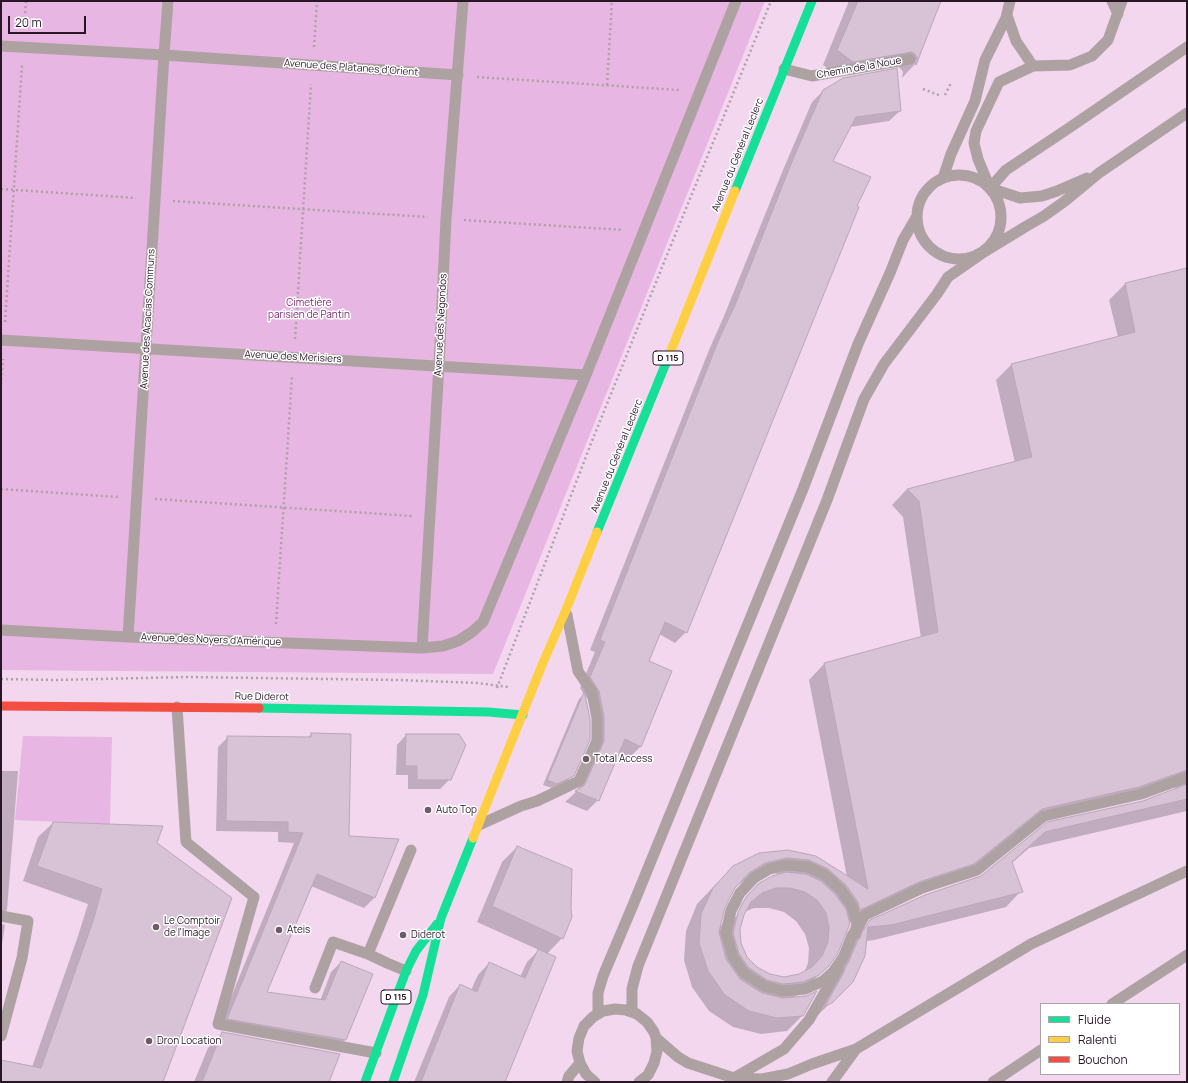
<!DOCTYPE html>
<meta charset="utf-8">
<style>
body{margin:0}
#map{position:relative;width:1188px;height:1083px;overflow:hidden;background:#f2d7ef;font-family:Manrope,sans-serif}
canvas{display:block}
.frame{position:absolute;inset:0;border:2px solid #281626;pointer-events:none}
.legend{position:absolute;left:1040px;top:1003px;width:140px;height:72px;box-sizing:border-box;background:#fff;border:1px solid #a9a2a8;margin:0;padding:5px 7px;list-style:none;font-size:12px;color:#281626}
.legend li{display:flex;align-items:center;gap:8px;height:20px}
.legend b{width:20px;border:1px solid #a9a2a8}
.scale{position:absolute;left:8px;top:16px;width:78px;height:18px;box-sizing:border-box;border:2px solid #281626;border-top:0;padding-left:5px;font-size:12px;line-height:14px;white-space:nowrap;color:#281626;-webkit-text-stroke:3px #fff;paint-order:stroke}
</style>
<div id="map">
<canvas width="1188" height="1083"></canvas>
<div class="frame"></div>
<ul class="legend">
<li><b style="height:5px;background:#16e098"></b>Fluide</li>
<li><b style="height:5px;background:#ffcf43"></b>Ralenti</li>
<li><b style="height:5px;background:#f24e42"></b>Bouchon</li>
</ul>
<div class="scale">20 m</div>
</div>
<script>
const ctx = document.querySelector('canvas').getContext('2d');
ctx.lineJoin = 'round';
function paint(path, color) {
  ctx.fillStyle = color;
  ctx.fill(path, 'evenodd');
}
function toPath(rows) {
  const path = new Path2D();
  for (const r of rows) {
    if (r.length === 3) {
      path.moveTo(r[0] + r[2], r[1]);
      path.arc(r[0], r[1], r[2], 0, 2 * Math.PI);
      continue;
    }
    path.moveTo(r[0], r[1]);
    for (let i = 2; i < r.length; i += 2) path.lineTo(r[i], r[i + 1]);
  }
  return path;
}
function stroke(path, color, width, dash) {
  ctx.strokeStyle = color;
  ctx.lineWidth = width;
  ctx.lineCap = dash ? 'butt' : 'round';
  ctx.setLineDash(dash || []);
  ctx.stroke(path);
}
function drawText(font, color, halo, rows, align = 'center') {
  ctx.font = font + ' Manrope,sans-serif';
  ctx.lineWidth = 3;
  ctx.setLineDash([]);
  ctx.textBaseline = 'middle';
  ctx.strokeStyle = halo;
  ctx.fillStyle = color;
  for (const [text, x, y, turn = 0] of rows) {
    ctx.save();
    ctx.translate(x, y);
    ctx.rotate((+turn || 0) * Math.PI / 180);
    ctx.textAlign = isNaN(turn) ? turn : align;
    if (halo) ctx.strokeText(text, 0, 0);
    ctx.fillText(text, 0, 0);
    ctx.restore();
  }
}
paint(toPath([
 [1,1,765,1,493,674,1,670],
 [23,736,112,737,110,824,15,820]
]), '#e7b6e2');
paint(toPath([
 [849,1,940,1,915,64,902,78,903,72,901,69,897,66,838,76,823,65],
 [823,91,900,111,889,121,850,127,832,162,856,207,686,632,675,643,659,634,648,661,641,746,630,757,618,752,598,800,587,811,565,802,577,791,594,753,594,728,589,701,585,695,573,775,567,781,552,788,543,785,579,699,584,694,580,688,595,652,590,650,709,350,724,316,783,170,812,102],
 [1187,269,1187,811,1029,848,1012,863,1021,891,1006,907,874,940,866,941,852,982,815,1018,854,937,870,921,982,876,1048,823,1144,802,1177,789,1173,786,1025,825,957,879,902,897,848,923,827,967,798,995,792,998,803,1015,787,1031,761,1034,733,1027,709,1011,692,987,684,960,686,931,697,904,717,883,759,854,816,857,847,877,809,680,824,664,921,638,903,517,892,505,907,489,1015,463,996,380,1011,365,1118,337,1109,300,1125,284],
 [770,873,780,874,759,884,744,900,746,900,736,917,734,916,743,901,726,919,719,929,723,908,735,887,749,878],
 [754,908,769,908,784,912,796,921,805,934,809,948,808,963,804,973,799,975,784,978,769,975,757,968,746,957,740,944,739,929,744,912],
 [311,734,348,837,374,898,364,908,311,886,266,993,320,1001,331,972,341,962,345,1040,334,1050,218,1029,294,843,278,842,278,832,216,831,218,747,228,737,308,738],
 [406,735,450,779,440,789,408,789,408,775,396,775,397,745],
 [1,771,18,771,7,910,1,916],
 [53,823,155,843,163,1081,166,1082,1,1082,1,1061,32,1067,78,936,88,904,23,881,38,837],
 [517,847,562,938,547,954,504,1082,414,1082,449,997,460,985,471,990,478,975,489,963,520,977,527,962,539,950,477,922,502,862],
 [1,924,5,925,1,951],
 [222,1033,328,1082,194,1082,208,1048]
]), '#0003');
const building = toPath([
 [858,1,941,1,916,65,915,64,917,61,917,57,915,54,912,52,853,62,837,50,858,1],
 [897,68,901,111,856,117,833,161,871,177,857,206,859,207,687,633,665,622,649,661,672,671,641,747,625,739,599,801,575,791,582,787,585,784,604,741,604,717,599,691,590,677,605,642,600,640,719,339,735,305,793,159,823,90,843,78,897,68],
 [1187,268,1187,770,1139,787,1042,809,974,864,919,882,860,910,858,902,846,885,828,869,809,860,787,858,765,863,749,873,735,888,725,907,719,932,726,959,740,979,762,993,783,998,806,996,817,991,803,1016,777,1018,749,1011,725,995,708,971,699,943,701,914,713,888,733,866,759,853,788,850,816,856,868,889,824,663,938,632,919,501,907,489,1032,457,1011,364,1135,332,1125,283,1187,268],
 [584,692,585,695,590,719,590,740,574,776,557,784,547,780,584,692],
 [311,733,351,734,349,836,399,839,375,898,317,874,267,992,325,1000,341,961,373,974,346,1040,227,1019,303,833,288,832,288,822,226,821,227,736,311,737,311,733],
 [406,734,459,734,466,745,451,780,417,780,417,766,405,766,406,734],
 [1187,784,1187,799,1045,832,1012,862,1023,892,891,925,868,927,865,956,853,982,832,1003,825,1006,844,972,845,968,849,961,858,940,860,938,862,932,870,920,925,895,981,876,1047,822,1143,801,1187,784],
 [53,822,163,826,157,843,232,898,163,1082,1,1082,1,1060,41,1068,93,921,102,889,37,866,53,822],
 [517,846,572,869,571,908,572,917,563,939,492,906,517,846],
 [786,872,806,874,821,881,835,894,846,909,850,924,837,955,828,967,819,975,803,982,783,984,767,980,749,968,739,954,733,933,738,912,746,897,758,884,772,876,786,872],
 [776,888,790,888,805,892,817,900,826,913,829,927,828,942,822,956,812,967,799,974,784,977,770,974,757,967,747,957,741,943,740,929,744,915,751,902,762,893,776,888],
 [538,949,556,957,505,1082,421,1082,460,984,477,992,489,962,525,978,538,949],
 [222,1032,340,1054,329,1082,202,1082,222,1032]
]);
paint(building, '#d8c2d6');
stroke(building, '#baa6b8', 1);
stroke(toPath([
 [24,28,26,1],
 [314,47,317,1],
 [477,77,679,90],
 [607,85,612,1],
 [923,89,941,96],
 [945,95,951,83],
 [1,189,136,198],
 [173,201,428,217],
 [464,220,623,230],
 [5,322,22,65],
 [295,339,311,84],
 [1,385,3,359],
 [1,489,118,497],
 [155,499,412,516],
 [276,624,292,376],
 [1,679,55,680,188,677,399,680,478,683,508,687],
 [497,688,592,441,669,250,771,1]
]), '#afa0a8', 2.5, [2, 3]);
stroke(toPath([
 [1112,1,1118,14],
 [1007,15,1016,41,1033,66],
 [1,46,164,55,458,75],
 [784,69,812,76,910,59],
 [959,217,42],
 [943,178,951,154,975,101,985,60,1006,18,1010,1],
 [1087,178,1057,191,1042,196,1020,198,990,188,978,159,974,143,976,131,999,82,1033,66,1070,65,1092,56,1108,40,1122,1],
 [990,188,1006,170,1069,128,1187,47],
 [1,340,586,375],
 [1,630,128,637,422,648,443,646,458,641,472,632,483,622,586,375,736,1],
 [128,637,164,55,168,1],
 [422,648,439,365,446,219,463,1],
 [177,707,186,842,254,897,218,1024,376,1053],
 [479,825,521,806,537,801,556,792,579,781,597,741,597,718,592,692,578,671,567,615],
 [1,916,28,921,22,958,1,1036],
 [726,933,731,910,740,893,754,878,769,869,786,865,808,867,825,875,840,889,852,906,857,924,855,934],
 [368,954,411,850],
 [315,988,333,942,368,954,387,963,406,971],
 [1112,1004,1187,955],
 [632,1012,632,989,638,966,827,500,864,399,884,364,937,294,948,277,984,252,1025,227,1044,216,1065,201,1099,173,1187,113],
 [598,1013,598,993,603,976,633,905,803,489,858,344,890,273,903,240,917,216],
 [656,1038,678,1057,688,1063,734,1078,784,1049,809,1020,838,969],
 [734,1078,762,1079,788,1074,812,1064,856,1049,1031,944,1187,871],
 [567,1082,569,1076,580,1063],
 [595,1082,586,1074,580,1063,577,1051,579,1038,584,1026,593,1017,603,1011,615,1009,626,1010,637,1014,647,1022,654,1032,656,1038,657,1051,654,1063,648,1075,639,1082],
 [832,1082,856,1049],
 [993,1082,1041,1050]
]), '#aea1a2', 11);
stroke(toPath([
 [735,191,812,1],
 [597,532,668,358],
 [259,708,488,712,523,715],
 [365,1082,406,971,416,951,437,924],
 [393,1082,423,995,441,918,473,838]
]), '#16e098', 9);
stroke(toPath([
 [668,358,735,191],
 [473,838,542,665,566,610,597,532]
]), '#ffcf43', 9);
stroke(toPath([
 [1,706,259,708]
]), '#f24e42', 9);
stroke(toPath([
 [726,933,733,957,744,973,764,986,782,991,805,989,823,981,833,972,843,958,852,936,865,915,922,888,977,870,1044,816,1141,794,1187,777]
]), '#aea1a2', 11);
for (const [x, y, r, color] of [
 [586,759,4,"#6f5a6c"],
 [428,810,4,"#6f5a6c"],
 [156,927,4,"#6f5a6c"],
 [279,930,4,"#6f5a6c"],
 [403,935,4,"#6f5a6c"],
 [149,1041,4,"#6f5a6c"]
]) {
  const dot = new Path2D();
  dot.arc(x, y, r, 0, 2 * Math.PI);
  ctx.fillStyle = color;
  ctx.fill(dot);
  stroke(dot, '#fff', 1.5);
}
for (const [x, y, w] of [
 [668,358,30],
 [396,997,30]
]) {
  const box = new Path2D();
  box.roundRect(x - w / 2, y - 7, w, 14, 3);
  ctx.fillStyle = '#fff';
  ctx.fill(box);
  stroke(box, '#281626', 1);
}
drawText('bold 9px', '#281626', null, [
 ["D 115",668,358],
 ["D 115",396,997]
]);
drawText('10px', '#281626', '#fff', [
 ["Avenue des Platanes d'Orient",351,68,4],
 ["Chemin de la Noue",859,68,-10],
 ["Avenue du Général Leclerc",738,155,-68],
 ["Avenue des Acacias Communs",148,319,-87],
 ["Avenue des Negondos",441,325,-87],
 ["Avenue des Merisiers",293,357,3],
 ["Avenue du Général Leclerc",617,456,-68],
 ["Avenue des Noyers d'Amérique",211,640,2],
 ["Rue Diderot",262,697,1]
]);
drawText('10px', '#7b2977', '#fff', [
 ["Cimetière",309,303],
 ["parisien de Pantin",309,315]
]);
drawText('10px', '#281626', '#fff', [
 ["Total Access",594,759],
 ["Auto Top",436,810],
 ["Le Comptoir",164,921],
 ["de l'Image",164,933],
 ["Ateis",287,930],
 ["Diderot",411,935],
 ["Dron Location",157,1041]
], 'left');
</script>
